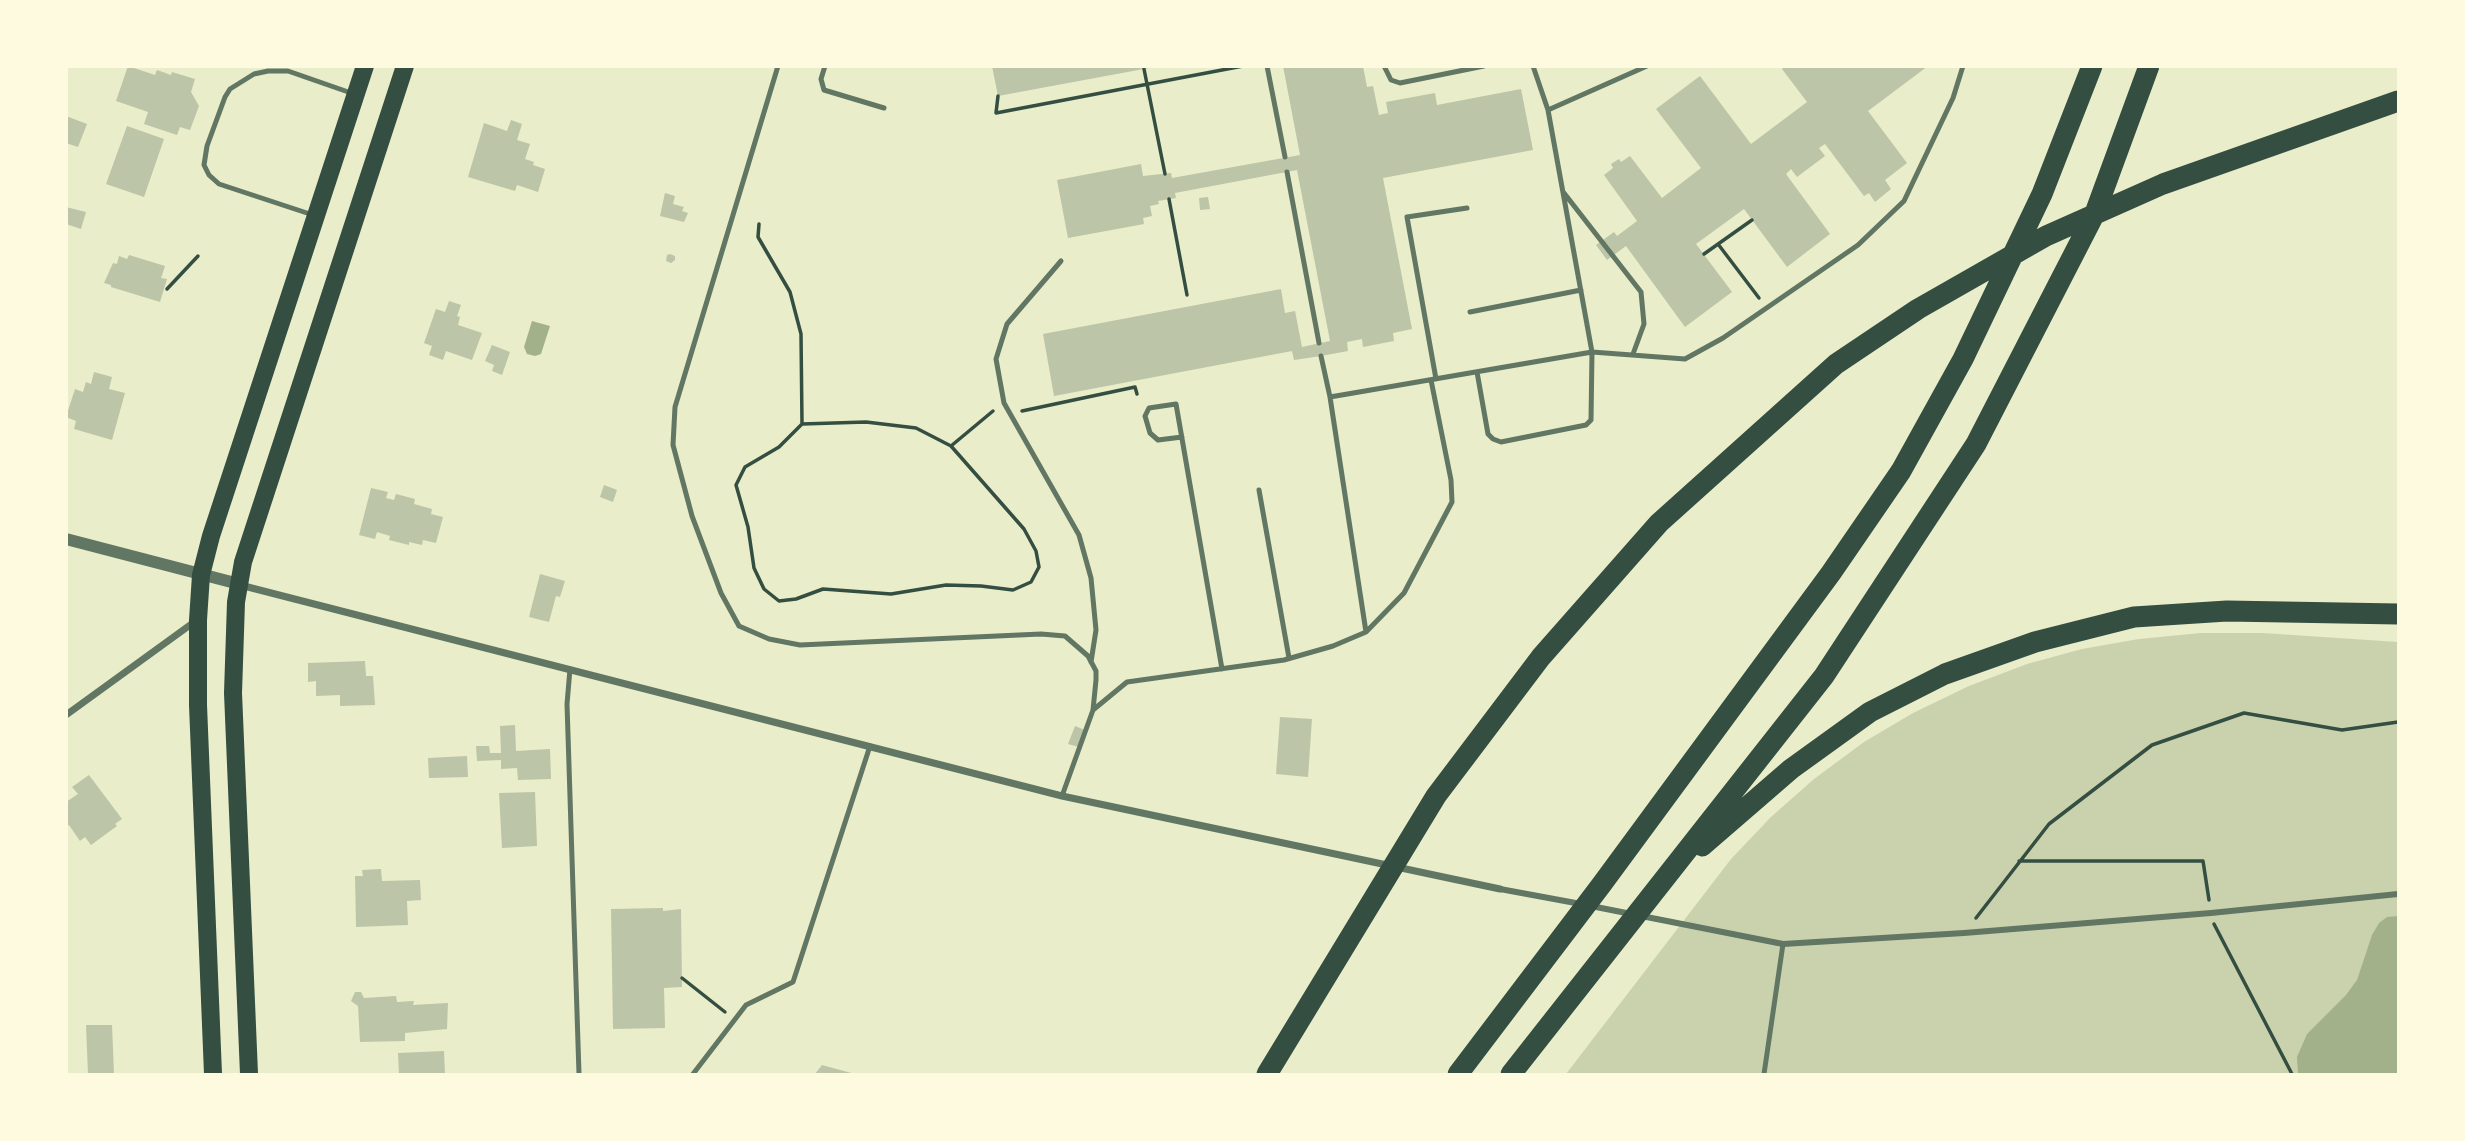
<!DOCTYPE html>
<style>
body{margin:0}
#map{position:relative;width:2465px;height:1141px;overflow:hidden;background:#e9edc9;font-family:"Titillium Web",sans-serif}
canvas{display:block}
.frame{position:absolute;inset:0;border:68px solid #fefae0;pointer-events:none}
</style>
<div id="map">
<canvas width="2465" height="1141"></canvas>
<div class="frame"></div>
</div>
<script>
const ctx = document.querySelector('canvas').getContext('2d');
ctx.lineJoin = 'round';
function paint(path, color) {
  ctx.fillStyle = color;
  ctx.fill(path, 'evenodd');
}
function toPath(rows) {
  const path = new Path2D();
  for (const r of rows) {
    path.moveTo(r[0], r[1]);
    for (let i = 2; i < r.length; i += 2) path.lineTo(r[i], r[i + 1]);
  }
  return path;
}
function stroke(path, color, width, dash) {
  ctx.strokeStyle = color;
  ctx.lineWidth = width;
  ctx.lineCap = dash ? 'butt' : 'round';
  ctx.setLineDash(dash || []);
  ctx.stroke(path);
}
paint(toPath([
 [2201,633,2263,633,2398,642,2398,1074,1566,1074,1731,859,1771,817,1814,779,1864,742,1913,713,1969,686,2027,664,2082,649,2139,639]
]), '#cad2ad');
paint(toPath([
 [532,321,550,326,541,354,535,356,527,354,524,347],
 [2398,916,2398,1074,2298,1074,2297,1057,2307,1034,2346,995,2357,980,2372,935,2379,923,2387,917]
]), '#a3b18a');
paint(toPath([
 [128,66,155,75,157,70,171,75,172,72,195,79,191,92,199,106,190,130,180,127,177,135,144,124,148,112,116,101],
 [992,66,1149,66,1149,68,998,96],
 [1283,66,1363,66,1367,87,1373,86,1379,115,1388,113,1386,102,1435,93,1437,105,1521,89,1533,150,1383,178,1412,329,1393,333,1394,341,1363,347,1362,339,1347,342,1348,351,1321,356,1294,360,1292,351,1054,396,1043,334,1281,289,1285,313,1295,311,1302,347,1330,341,1297,170,1175,193,1176,198,1158,201,1159,204,1150,206,1152,216,1143,218,1144,224,1068,238,1057,180,1141,164,1143,176,1171,173,1172,178,1300,155],
 [1785,66,1928,66,1868,111,1907,163,1885,180,1891,189,1875,202,1869,193,1864,196,1825,144,1819,148,1825,156,1797,177,1791,169,1786,174,1830,234,1787,267,1744,209,1696,244,1732,292,1685,327,1626,246,1607,260,1596,245,1614,232,1617,236,1637,221,1604,175,1613,168,1611,164,1619,159,1621,162,1630,156,1662,198,1701,168,1656,109,1700,76,1751,144,1807,102,1782,69],
 [66,116,87,124,78,147,66,143],
 [511,120,522,124,517,140,530,144,525,159,534,162,533,165,545,169,538,192,517,185,515,191,468,177,484,123,507,131],
 [127,126,164,139,144,197,106,184],
 [665,193,675,196,673,204,684,207,682,211,688,213,684,222,660,216],
 [1208,197,1210,209,1200,210,1199,198],
 [66,207,86,212,81,229,66,224],
 [670,254,675,256,675,260,671,263,666,261,667,255],
 [129,255,165,266,161,278,167,279,160,302,111,287,111,285,104,283,113,263,117,264,119,256,127,259],
 [449,301,461,305,457,316,460,317,458,325,482,333,472,360,446,351,443,360,429,355,432,346,424,343,436,309,445,312],
 [492,345,510,352,502,375,492,371,494,365,485,361],
 [94,372,112,377,109,389,125,393,112,440,74,429,76,421,66,417,75,389,83,392,86,382,91,384],
 [604,485,617,490,613,502,600,497],
 [371,488,388,492,386,498,394,500,396,494,415,499,414,504,432,509,431,514,443,517,436,543,423,540,422,545,409,542,409,545,389,540,390,536,377,532,375,539,359,535],
 [540,574,565,581,560,597,556,596,549,622,529,617],
 [365,661,366,676,373,676,375,705,340,706,340,695,316,696,316,681,308,682,308,663],
 [1280,717,1312,719,1308,777,1276,774],
 [515,725,516,751,550,749,551,779,518,780,517,768,501,769,501,760,477,761,476,746,489,746,490,753,501,753,500,726],
 [1075,726,1085,730,1079,747,1068,744],
 [467,756,468,777,429,778,428,758],
 [89,775,122,819,115,824,117,826,91,845,85,837,80,841,69,825,66,827,66,802,78,794,72,787],
 [535,792,537,846,502,848,499,793],
 [381,869,382,881,420,880,421,900,407,901,408,925,356,927,355,876,363,876,362,870],
 [663,908,663,911,681,909,682,987,664,988,665,1028,613,1029,611,909],
 [355,992,361,992,364,998,396,996,397,1002,414,1001,413,1005,448,1003,447,1029,405,1033,405,1041,360,1042,358,1006,351,1001],
 [86,1025,112,1025,114,1074,88,1074],
 [444,1051,445,1074,399,1074,398,1053],
 [822,1065,855,1074,815,1074]
]), '#bcc5a7');
stroke(toPath([
 [1144,69,1165,174],
 [998,96,996,113,1243,66],
 [1169,199,1187,295],
 [759,224,758,237,790,292,801,334,802,424],
 [1718,244,1759,298],
 [1704,254,1752,220],
 [167,289,198,256],
 [1022,411,1135,387,1137,394],
 [951,446,1024,529,1036,551,1039,567,1031,582,1013,590,981,586,946,585,891,594,823,589,796,599,779,601,764,589,754,568,748,527,736,485,745,467,779,447,802,424,866,422,916,428,951,446,993,411],
 [2019,861,2203,861,2209,900],
 [1976,918,2049,824,2152,745,2244,713,2342,730,2398,722],
 [2214,924,2292,1074],
 [682,978,725,1012]
]), '#344e41', 3.5);
stroke(toPath([
 [778,66,675,407,673,445,692,516,721,593,739,626,769,639,800,645,1041,634,1065,636,1088,656,1096,671,1096,680,1093,710,1062,796],
 [825,66,821,79,824,90,884,108],
 [1267,66,1285,157],
 [1384,66,1391,80,1400,83,1484,66],
 [1548,110,1647,66],
 [1287,172,1319,343],
 [1564,193,1641,292,1644,324,1633,354],
 [313,215,219,184,209,175,204,165,207,146,225,97,230,89,254,74,268,71,288,71,354,94],
 [1061,261,1007,324,996,359,1004,403,1079,535,1091,578,1096,630,1091,662],
 [1470,312,1581,290],
 [1321,356,1330,397,1366,632],
 [1477,372,1488,434,1493,439,1501,442,1586,425,1591,420,1592,352,1548,110,1533,66],
 [1436,379,1407,217,1467,208],
 [1330,397,1592,352,1685,359,1723,338,1858,245,1904,201,1953,98,1963,66],
 [1182,437,1158,440,1150,433,1145,416,1149,408,1176,404,1222,669],
 [1259,490,1289,658],
 [570,669,567,704,579,1074],
 [1093,710,1127,682,1284,660,1333,646,1366,632,1404,593,1452,502,1451,480,1431,380],
 [693,1074,746,1005,793,982,870,746],
 [1764,1074,1783,944]
]), '#617663', 5);
stroke(toPath([
 [1500,889,1581,904],
 [1591,906,1783,944,1964,933,2211,913,2398,894]
]), '#617663', 6);
stroke(toPath([
 [240,585,1062,796,1500,889],
 [66,715,197,620]
]), '#617663', 7);
stroke(toPath([
 [66,539,239,584]
]), '#617663', 12);
stroke(toPath([
 [213,1074,198,705,198,620,201,575,211,536,365,66],
 [249,1074,233,693,236,602,243,562,405,66]
]), '#344e41', 18);
stroke(toPath([
 [1702,846,1791,769,1870,712,1945,674,2035,642,2134,617,2227,611,2398,614],
 [1267,1074,1436,796,1541,657,1659,523,1836,364,1918,309,2046,236,2163,184,2398,101],
 [1458,1074,1602,884,1831,573,1901,471,1963,359,2042,194,2092,66],
 [1511,1074,1824,676,1976,444,2095,213,2149,66]
]), '#344e41', 21);
</script>
